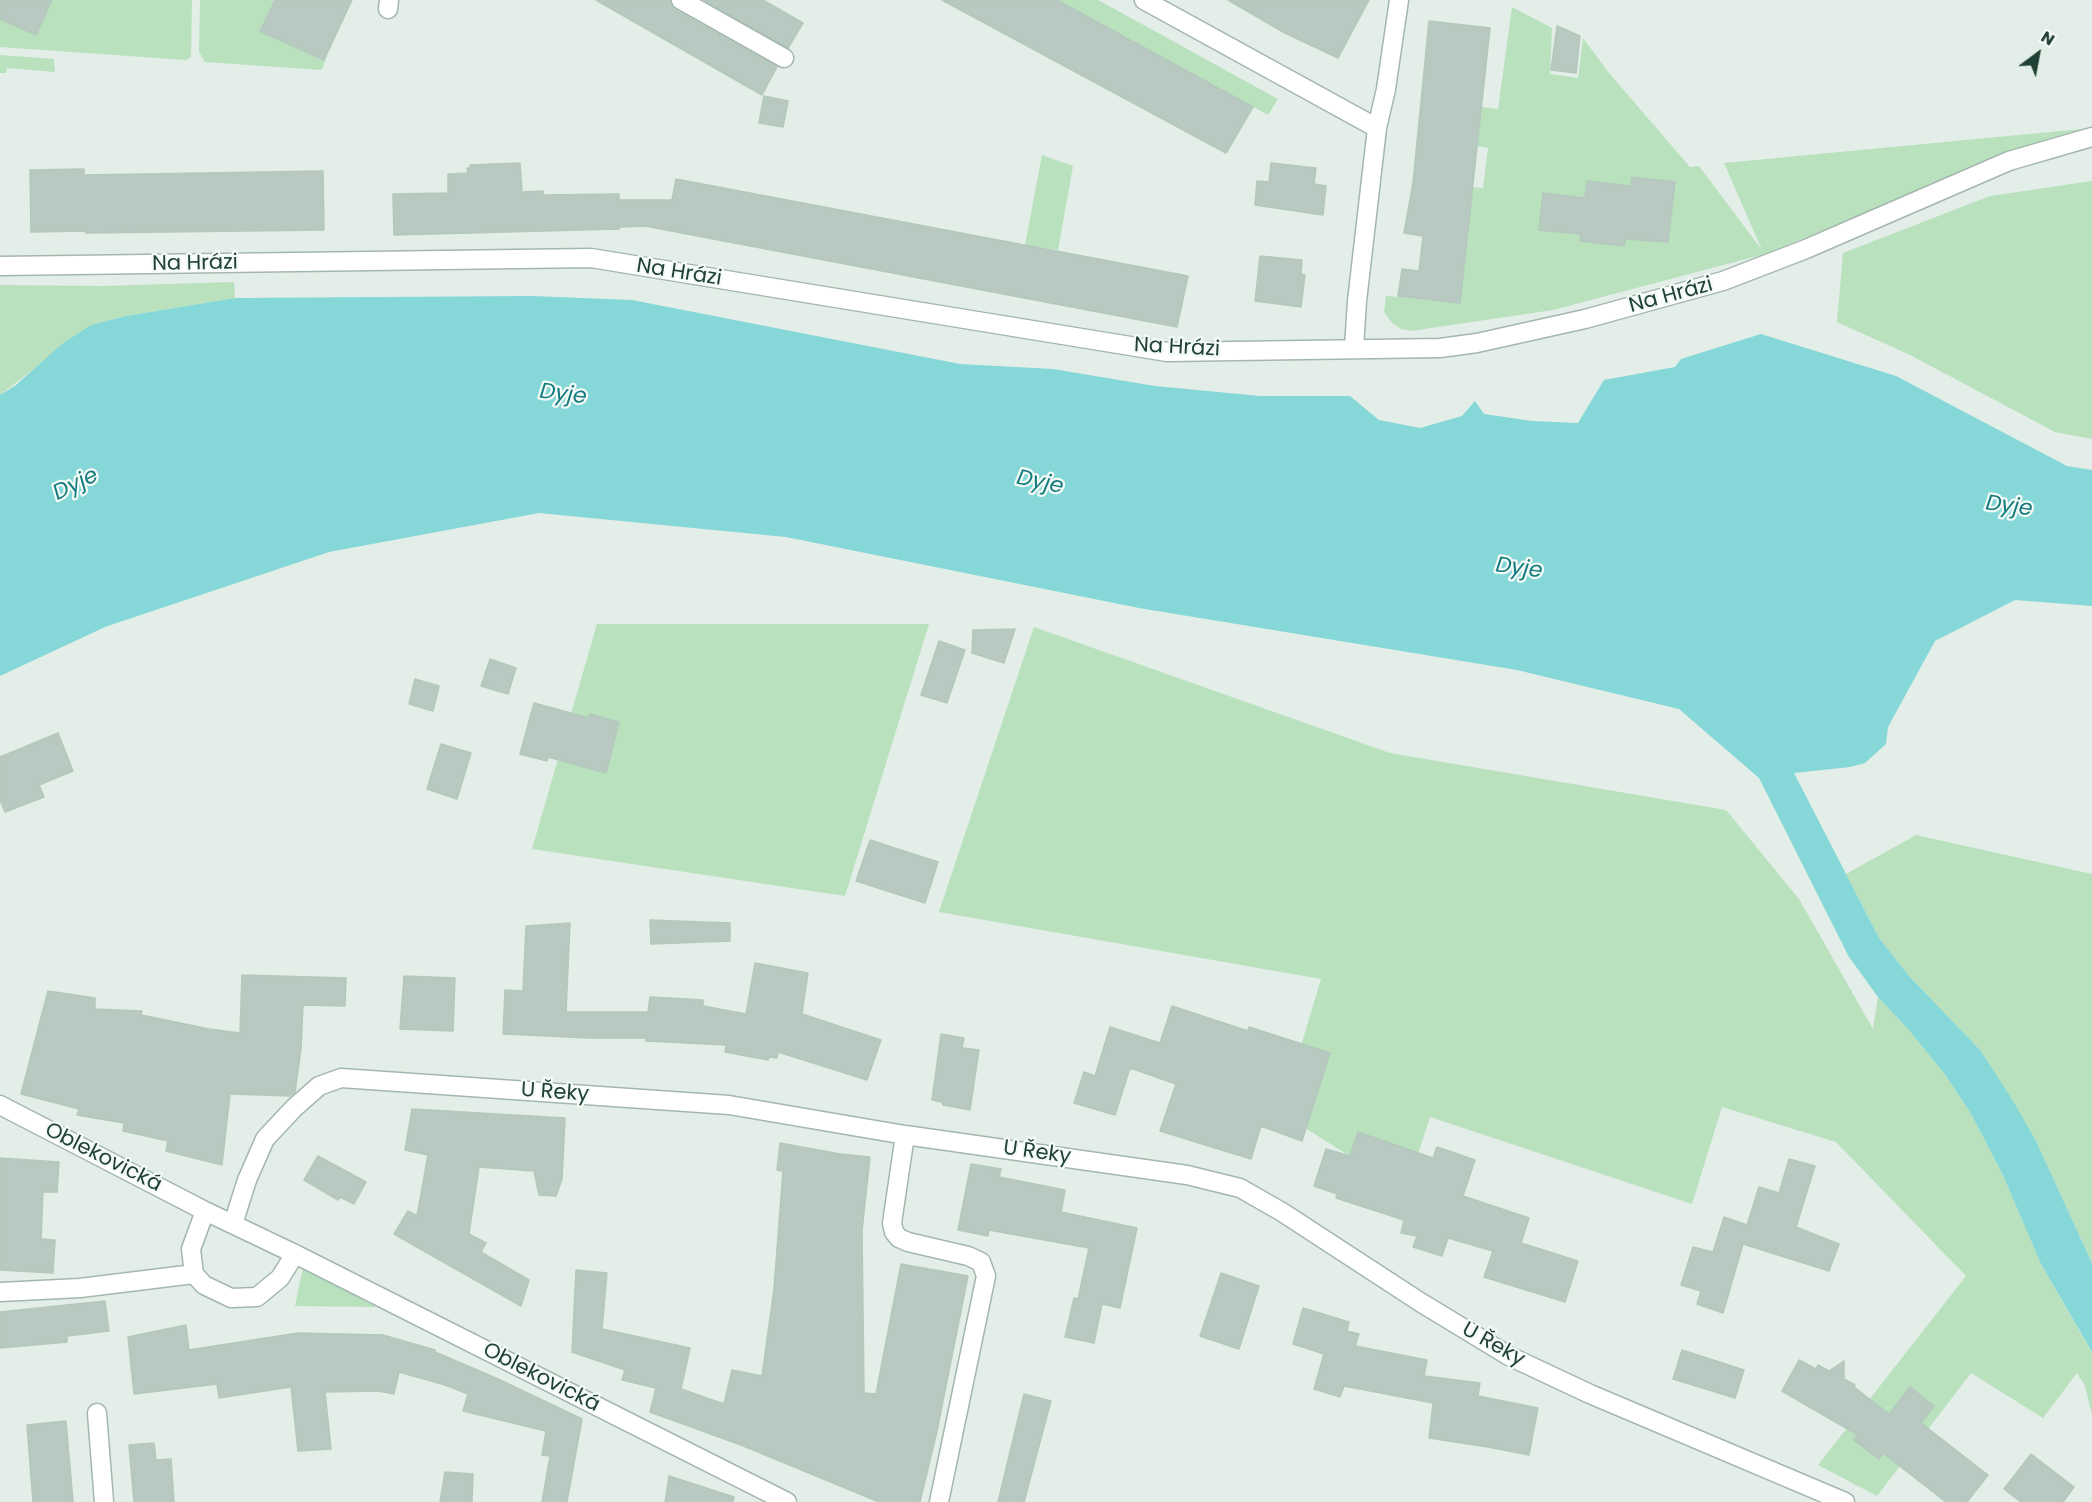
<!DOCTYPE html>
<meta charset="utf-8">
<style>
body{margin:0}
#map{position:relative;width:2092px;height:1502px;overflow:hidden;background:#e2eee7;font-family:Poppins,sans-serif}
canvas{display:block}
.north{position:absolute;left:2008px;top:24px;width:60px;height:60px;-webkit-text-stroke:4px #f4faf6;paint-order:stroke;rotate:32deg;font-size:16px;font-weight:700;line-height:24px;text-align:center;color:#204134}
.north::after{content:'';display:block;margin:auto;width:21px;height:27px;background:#204134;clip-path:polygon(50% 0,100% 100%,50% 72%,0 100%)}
</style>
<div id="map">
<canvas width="2092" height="1502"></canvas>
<div class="north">N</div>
</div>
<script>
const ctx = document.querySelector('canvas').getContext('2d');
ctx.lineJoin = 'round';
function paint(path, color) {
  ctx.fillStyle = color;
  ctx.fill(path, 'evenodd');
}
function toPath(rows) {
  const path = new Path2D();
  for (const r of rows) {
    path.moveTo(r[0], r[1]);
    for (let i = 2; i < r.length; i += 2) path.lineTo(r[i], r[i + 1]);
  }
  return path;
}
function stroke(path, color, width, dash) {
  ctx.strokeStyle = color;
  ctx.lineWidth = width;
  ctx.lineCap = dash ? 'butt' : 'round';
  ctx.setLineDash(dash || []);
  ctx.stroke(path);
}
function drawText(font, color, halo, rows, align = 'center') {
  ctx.font = font + ' Poppins,sans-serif';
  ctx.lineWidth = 4.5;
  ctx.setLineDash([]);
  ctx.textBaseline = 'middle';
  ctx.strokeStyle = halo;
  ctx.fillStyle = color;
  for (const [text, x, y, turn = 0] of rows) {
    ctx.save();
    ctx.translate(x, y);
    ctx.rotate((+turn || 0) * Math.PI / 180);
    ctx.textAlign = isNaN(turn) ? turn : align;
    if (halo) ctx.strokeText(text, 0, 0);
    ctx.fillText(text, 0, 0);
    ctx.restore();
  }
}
paint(toPath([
 [51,0,192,0,191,57,186,60,0,47,0,19],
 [200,0,274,0,260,30,329,48,322,70,205,62,199,52],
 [1057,0,1098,0,1278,99,1268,115],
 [1512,7,1552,28,1550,74,1578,78,1583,38,1609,73,1690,167,1699,166,1762,250,1724,163,2092,128,1954,176,1765,254,1553,310,1411,331,1401,329,1392,323,1384,312,1386,296,1460,302,1472,187,1483,188,1488,148,1477,146,1481,107,1498,109],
 [1632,177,1675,182,1668,242,1625,239,1623,246,1581,241,1631,186],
 [1543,193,1558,232,1539,230],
 [0,55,54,59,55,72,7,68,6,73,0,73],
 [1042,155,1073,166,1058,250,1025,245],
 [2092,181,2092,439,2055,432,1910,355,1837,322,1843,253,1990,196],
 [234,282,235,298,126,316,91,325,0,395,0,285,102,286],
 [597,624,929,624,845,896,532,849],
 [1034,627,1390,753,1726,810,1799,899,1873,1029,1878,997,1907,1028,1944,1073,1970,1112,2002,1173,2041,1264,2092,1353,2092,1415,2085,1386,2077,1373,2043,1418,1971,1373,1877,1496,1818,1465,1966,1276,1836,1142,1722,1107,1692,1204,1430,1117,1406,1191,1281,1113,1321,979,939,912],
 [1916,835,2092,874,2092,1263,2035,1139,1980,1050,1909,976,1879,938,1846,874],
 [303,1267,376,1307,295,1306]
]), '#b9e1be');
paint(toPath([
 [532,296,632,300,960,364,1053,369,1155,386,1260,396,1350,396,1379,420,1420,428,1462,416,1475,401,1484,414,1532,421,1578,423,1604,380,1675,367,1681,359,1761,334,1896,376,2067,466,2092,470,2092,606,2015,600,1935,641,1888,727,1886,744,1865,763,1850,767,1794,773,1879,938,1909,976,1980,1050,2010,1096,2035,1139,2092,1263,2092,1352,2041,1264,2002,1173,1970,1112,1944,1073,1907,1028,1878,997,1849,957,1759,778,1679,709,1517,670,1139,608,786,537,539,513,329,552,105,627,0,676,0,395,16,385,62,344,91,325,126,316,235,298]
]), '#85d7d8');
const building = toPath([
 [0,0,52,0,36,35,0,19,0,0],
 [275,0,352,0,324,60,260,31,275,0],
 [596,0,670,0,671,5,675,10,777,67,762,95,596,0],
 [704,0,763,0,803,23,788,48,704,0],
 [942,0,1057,0,1253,107,1226,153,942,0],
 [1228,0,1369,0,1338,58,1285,33,1228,0],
 [1429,21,1490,28,1460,303,1398,296,1402,269,1419,271,1423,236,1404,233,1413,183,1429,21],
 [1557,26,1580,36,1576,73,1551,70,1557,26],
 [764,96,788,101,783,127,759,123,764,96],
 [520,163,522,192,543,191,543,195,619,194,619,200,672,200,676,179,1188,276,1177,327,645,226,619,227,619,229,394,235,393,194,448,193,448,174,468,173,467,168,470,168,470,165,520,163],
 [1271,163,1316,168,1314,184,1326,186,1323,215,1255,205,1257,181,1269,182,1271,163],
 [84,169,84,175,323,171,324,230,86,233,86,231,31,232,30,170,84,169],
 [1632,177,1675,182,1668,242,1625,239,1624,246,1580,241,1581,234,1539,230,1543,193,1585,198,1587,181,1631,186,1632,177],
 [1260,256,1302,260,1301,274,1305,275,1301,307,1255,301,1260,256],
 [1015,629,1004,663,972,653,973,630,1015,629],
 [939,641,965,650,947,703,921,695,939,641],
 [490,659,516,668,508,694,481,686,490,659],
 [415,679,439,686,433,711,409,704,415,679],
 [534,703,589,718,590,714,619,722,606,773,548,757,547,761,520,754,534,703],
 [58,733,73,771,39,785,44,797,5,812,0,800,0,757,58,733],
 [441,744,471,753,457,799,427,789,441,744],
 [870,840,938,862,925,903,856,881,870,840],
 [650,920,730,923,730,941,651,944,650,920],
 [570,923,566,1012,648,1012,650,997,703,1000,703,1006,746,1014,755,963,808,973,802,1014,881,1040,867,1080,778,1052,777,1058,769,1057,768,1060,725,1052,726,1045,646,1041,646,1038,591,1038,503,1034,505,990,523,991,526,926,570,923],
 [242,975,346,978,345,1006,303,1005,301,1049,295,1092,290,1096,230,1094,222,1165,166,1151,168,1141,123,1131,124,1123,77,1115,79,1109,21,1094,48,991,95,998,95,1009,142,1011,141,1015,209,1029,240,1033,242,975],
 [404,976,455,978,453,1031,400,1029,404,976],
 [1172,1006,1248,1031,1249,1027,1330,1053,1302,1141,1261,1126,1251,1159,1160,1131,1176,1084,1130,1068,1115,1115,1074,1103,1084,1072,1095,1076,1110,1027,1160,1043,1172,1006],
 [941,1034,964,1038,962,1048,979,1050,970,1110,943,1105,942,1102,932,1100,941,1034],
 [412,1109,565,1118,562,1179,556,1196,539,1195,534,1171,479,1167,469,1234,486,1243,481,1252,529,1280,521,1306,394,1234,408,1211,417,1216,428,1155,405,1150,412,1109],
 [1358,1132,1433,1158,1437,1147,1475,1160,1463,1196,1529,1218,1521,1243,1578,1261,1565,1302,1484,1277,1493,1251,1448,1238,1442,1256,1413,1247,1417,1236,1401,1233,1404,1220,1336,1198,1337,1194,1314,1186,1326,1149,1350,1156,1358,1132],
 [780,1143,840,1154,870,1157,862,1231,864,1393,876,1394,901,1264,968,1276,937,1431,920,1502,879,1502,741,1445,650,1412,656,1388,622,1380,625,1370,572,1352,576,1270,607,1273,602,1329,690,1348,681,1389,724,1404,732,1370,762,1376,774,1289,783,1171,777,1170,780,1143],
 [318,1156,366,1182,354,1204,340,1197,338,1200,304,1180,318,1156],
 [0,1158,59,1162,57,1192,43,1192,41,1239,55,1240,53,1273,0,1270,0,1158],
 [1789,1159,1815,1166,1796,1227,1839,1244,1829,1271,1743,1244,1723,1313,1697,1304,1701,1291,1681,1285,1693,1247,1713,1252,1724,1217,1747,1225,1759,1187,1779,1193,1789,1159],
 [971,1164,1001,1169,999,1177,1065,1190,1061,1212,1137,1228,1120,1308,1102,1304,1094,1343,1065,1337,1074,1298,1078,1299,1089,1248,989,1230,988,1236,958,1230,971,1164],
 [1221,1273,1259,1286,1239,1349,1200,1336,1221,1273],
 [105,1301,109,1331,67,1336,67,1342,0,1348,0,1312,105,1301],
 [1303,1308,1349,1322,1347,1331,1359,1334,1355,1346,1427,1360,1424,1376,1480,1383,1478,1396,1538,1408,1529,1455,1488,1447,1429,1438,1433,1403,1344,1386,1340,1397,1314,1389,1324,1354,1293,1344,1303,1308],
 [186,1325,189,1350,298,1333,383,1335,435,1350,435,1352,498,1379,582,1419,567,1502,542,1502,550,1456,542,1455,546,1431,463,1411,468,1394,445,1385,399,1372,394,1394,378,1391,325,1392,331,1449,298,1451,291,1387,219,1398,217,1384,134,1394,128,1337,186,1325],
 [1682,1350,1744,1370,1735,1398,1673,1379,1682,1350],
 [1799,1360,1816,1369,1818,1365,1829,1371,1844,1361,1844,1379,1855,1385,1854,1387,1889,1414,1910,1387,1934,1406,1921,1423,1988,1475,1967,1502,1946,1502,1883,1453,1879,1459,1854,1440,1858,1435,1782,1391,1799,1360],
 [1024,1394,1051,1401,1024,1502,998,1502,1024,1394],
 [66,1421,73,1502,33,1502,27,1425,66,1421],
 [154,1443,156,1460,171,1459,174,1502,134,1502,129,1445,154,1443],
 [2031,1454,2074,1487,2063,1502,2021,1502,2004,1489,2031,1454],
 [445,1472,473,1474,472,1502,440,1502,445,1472],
 [669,1476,734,1497,733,1502,665,1502,669,1476]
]);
paint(building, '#b7c9c0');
stroke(building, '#b4c8bd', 1.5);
const minor = toPath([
 [681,0,784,58],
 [1144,0,1377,128],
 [388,9,389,0],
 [0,266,591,258,1167,352,1440,348,1477,343,1585,319,1723,281,1806,249,2009,161,2092,137],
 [1354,348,1357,301,1377,128,1386,89,1399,0],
 [0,1105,205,1211,295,1254,787,1502],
 [905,1135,892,1223,894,1232,899,1238,908,1242,968,1256,981,1262,986,1276,939,1502],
 [205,1211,191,1249,194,1274,204,1285,231,1298,257,1297,280,1278,295,1254],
 [233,1224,247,1180,265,1139,294,1108,319,1086,341,1078,729,1105,905,1135,1187,1175,1240,1188,1282,1212,1420,1302,1509,1356,1590,1394,1845,1502],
 [0,1292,80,1288,194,1274],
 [97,1413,104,1502]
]);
stroke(minor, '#a4b7ae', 21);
stroke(minor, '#fff', 18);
drawText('21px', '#204134', '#f4faf6', [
 ["Na Hrázi",195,264,-1],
 ["Na Hrázi",679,273,9],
 ["Na Hrázi",1671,296,-15],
 ["Na Hrázi",1177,348,3],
 ["U Řeky",555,1093,4],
 ["U Řeky",1037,1153,8],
 ["Oblekovická",103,1158,27],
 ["U Řeky",1493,1345,29],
 ["Oblekovická",541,1378,27]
]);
drawText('italic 22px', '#147b7e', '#f4faf6', [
 ["Dyje",563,395,7],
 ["Dyje",1040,483,12],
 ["Dyje",76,485,-26],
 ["Dyje",2009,507,8],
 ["Dyje",1519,569,8]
]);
</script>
